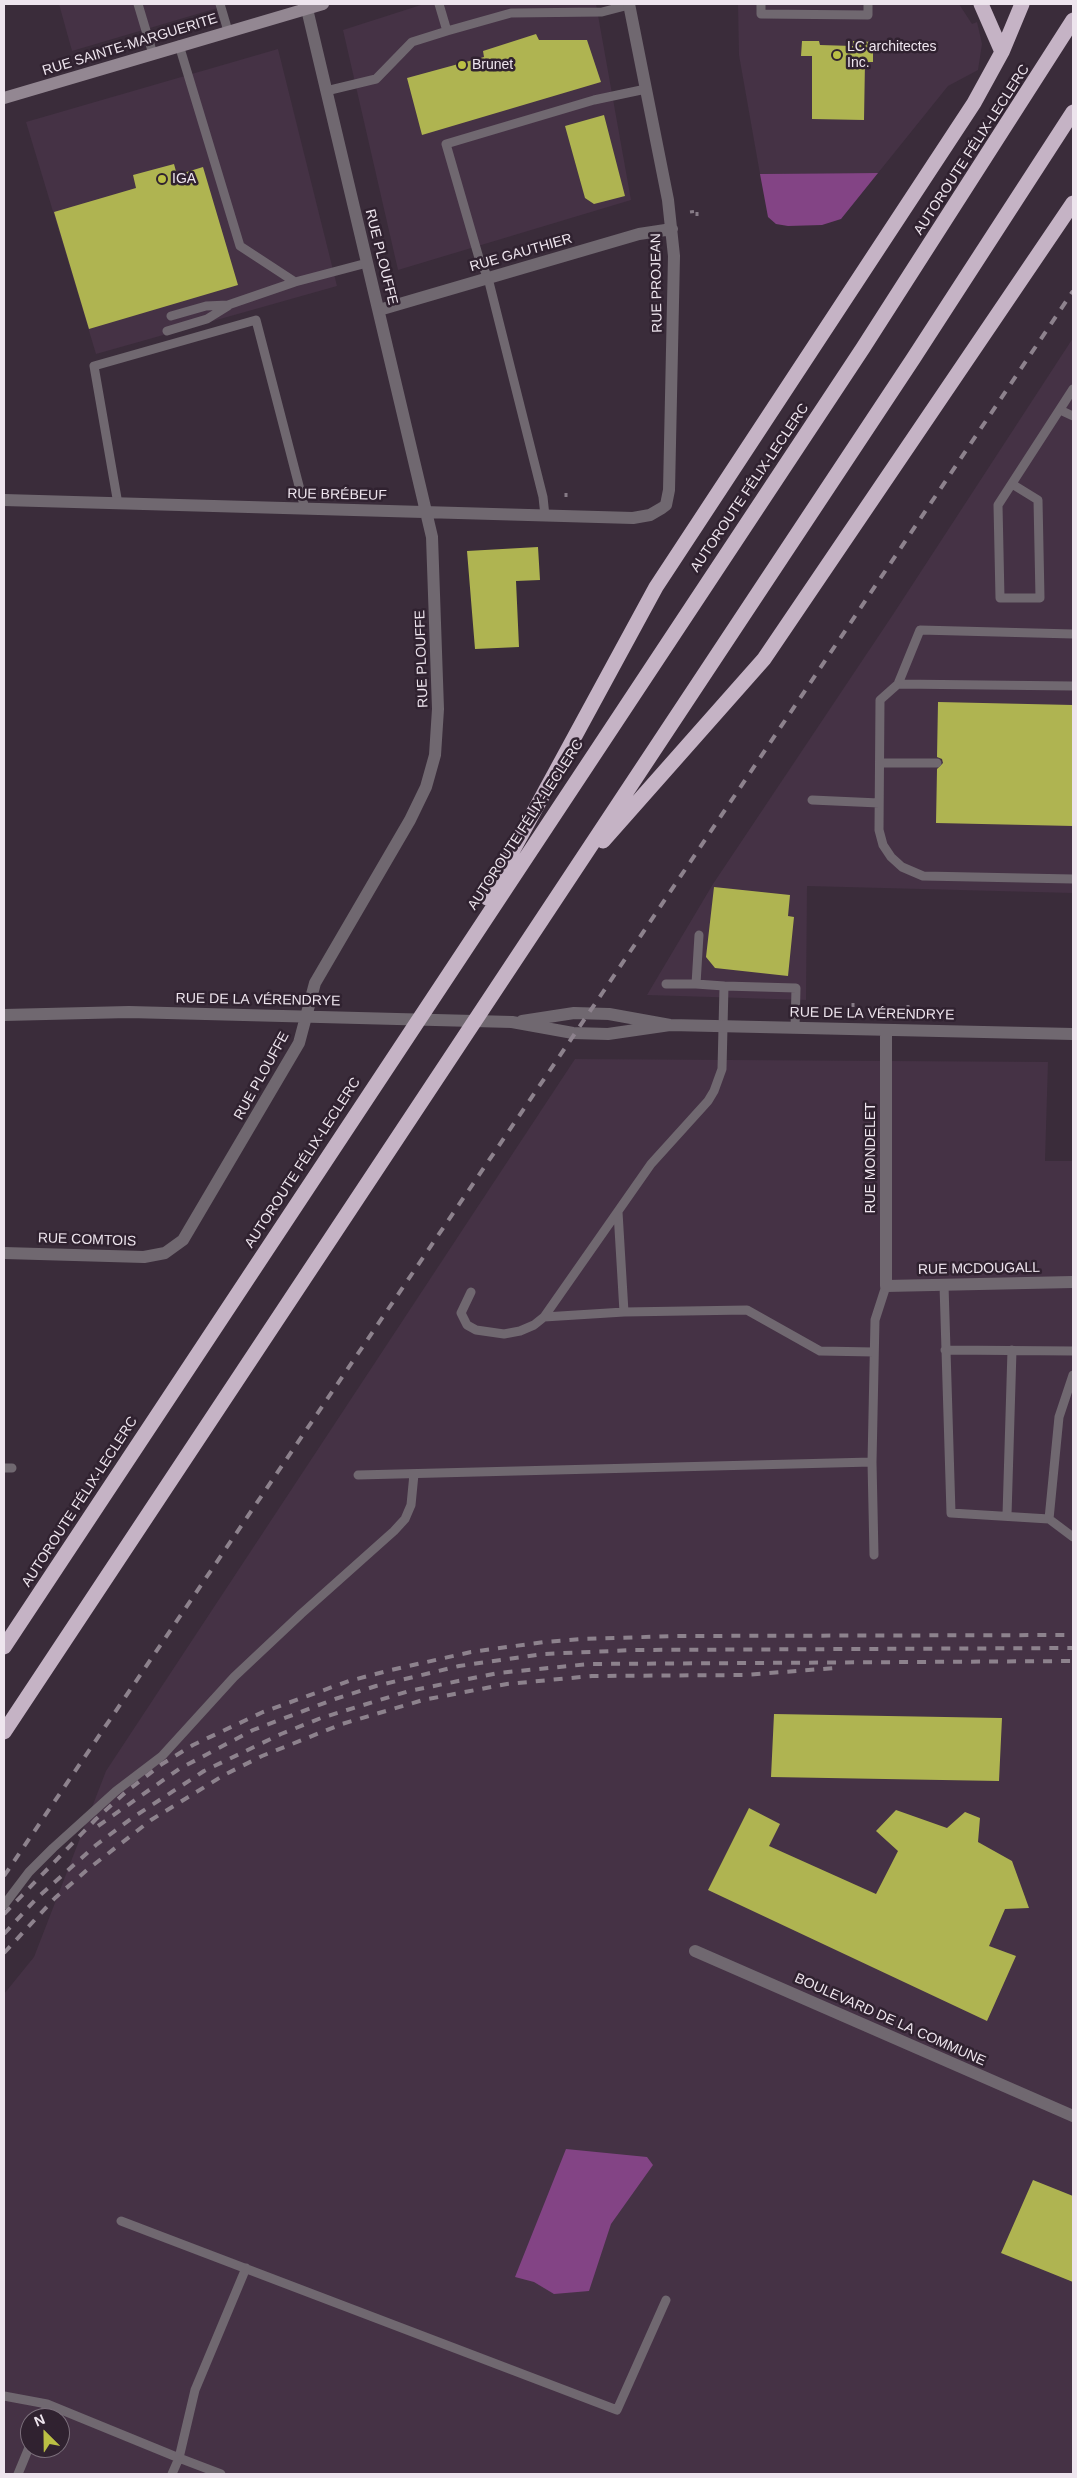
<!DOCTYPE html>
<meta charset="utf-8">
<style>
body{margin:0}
#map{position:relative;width:1077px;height:2478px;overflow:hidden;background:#3a2c3a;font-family:Helvetica,sans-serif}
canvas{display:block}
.frame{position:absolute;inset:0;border:5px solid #eee5ee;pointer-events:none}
.north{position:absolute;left:20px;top:2408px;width:50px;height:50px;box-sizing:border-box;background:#302230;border:1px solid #7c707c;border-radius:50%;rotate:337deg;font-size:14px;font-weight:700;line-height:20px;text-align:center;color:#eee5ee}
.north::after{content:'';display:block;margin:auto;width:18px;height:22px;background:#bbc044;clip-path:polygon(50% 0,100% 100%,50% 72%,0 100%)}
</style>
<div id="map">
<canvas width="1077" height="2478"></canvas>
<div class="frame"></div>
<div class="north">N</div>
</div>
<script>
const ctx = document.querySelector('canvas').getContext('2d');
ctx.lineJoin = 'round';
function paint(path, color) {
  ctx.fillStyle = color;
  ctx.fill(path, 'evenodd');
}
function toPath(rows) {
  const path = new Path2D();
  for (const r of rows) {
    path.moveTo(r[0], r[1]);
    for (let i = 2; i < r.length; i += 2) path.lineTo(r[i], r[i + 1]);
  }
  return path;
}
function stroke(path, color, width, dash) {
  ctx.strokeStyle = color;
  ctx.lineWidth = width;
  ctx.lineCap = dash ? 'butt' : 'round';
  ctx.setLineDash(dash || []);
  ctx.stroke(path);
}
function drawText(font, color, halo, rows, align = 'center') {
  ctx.font = font + ' Helvetica,sans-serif';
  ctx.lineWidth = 5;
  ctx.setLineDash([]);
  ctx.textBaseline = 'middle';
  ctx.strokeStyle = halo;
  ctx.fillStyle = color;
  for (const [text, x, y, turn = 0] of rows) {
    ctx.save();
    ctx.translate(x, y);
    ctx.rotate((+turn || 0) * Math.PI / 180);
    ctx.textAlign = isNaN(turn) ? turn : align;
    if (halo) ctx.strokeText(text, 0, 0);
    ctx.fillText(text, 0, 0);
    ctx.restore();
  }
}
paint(toPath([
 [59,4,231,4,72,51],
 [424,4,596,4,631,200,398,270,343,30],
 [738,4,959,4,972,24,977,22,982,44,978,70,948,86,878,173,760,174,739,55],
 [278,49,337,286,96,354,26,122],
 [1073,338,1073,893,807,886,806,1000,647,995,713,884,892,616],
 [575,1059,1048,1062,1045,1161,1073,1161,1073,2474,4,2474,4,1994,34,1957,106,1771],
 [30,2418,60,2418,60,2448,30,2448]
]), '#453245');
paint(toPath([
 [878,173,841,219,822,225,788,226,776,224,768,217,760,174],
 [566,2149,647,2157,653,2165,611,2224,589,2291,554,2294,534,2282,515,2277]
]), '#834485');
paint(toPath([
 [536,34,539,40,587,40,601,82,422,135,407,78,484,57,483,51],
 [802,41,819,41,820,45,853,46,853,41,873,42,873,62,865,62,864,120,812,119,812,56,801,56],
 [604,115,625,196,594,204,585,198,565,126],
 [174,164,177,175,203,167,238,285,89,329,54,212,136,188,133,175],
 [538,547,540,580,516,581,519,647,475,649,467,551],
 [938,702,1073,705,1073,826,936,823,937,769,943,763,942,759,937,757],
 [714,887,790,895,788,916,794,917,788,976,715,968,706,957],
 [774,1714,1002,1718,999,1781,771,1777],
 [749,1808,780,1824,769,1846,876,1894,898,1851,876,1831,896,1810,947,1828,965,1812,980,1818,978,1842,1012,1861,1029,1908,1005,1909,989,1946,1016,1956,987,2021,708,1890],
 [1033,2180,1073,2196,1073,2282,1001,2253]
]), '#afb451');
stroke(toPath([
 [690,212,697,211,697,217],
 [566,497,566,490],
 [853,1003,853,1008],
 [908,1009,908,1005]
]), '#867b86', 3, [4, 4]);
stroke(toPath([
 [138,4,153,54],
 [220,4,228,31],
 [439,4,447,31,511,13,602,12,629,5],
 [761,4,761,14,868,15,868,4],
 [179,45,240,246,295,282,367,263],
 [326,91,376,79,412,42,447,31],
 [171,316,206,306,228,305,295,282],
 [167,331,207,319,228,306],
 [1060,410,1073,416],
 [1012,484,1038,500,1040,598,1000,598,998,505,1073,389],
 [118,504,94,366,256,320,305,509],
 [545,516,543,497,488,278,479,258,446,144,594,100,646,89],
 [1073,634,920,630,898,684,1073,686],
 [898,684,880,700,879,830,883,845,891,857,902,867,923,876,1073,879],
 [880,763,937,763],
 [812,800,879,803],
 [699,935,696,984,724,986],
 [666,984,696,984],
 [944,1285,951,1513,1049,1519,1073,1537],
 [471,1292,461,1313,467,1325,476,1330,504,1334,520,1331,534,1325,544,1317,651,1164,708,1101,714,1091,722,1069,724,986,796,988,795,1028],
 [624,1312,747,1310,820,1351,874,1352],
 [544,1317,624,1312,618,1212],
 [945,1350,1073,1351],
 [872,1462,874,1555],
 [4,1468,12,1468],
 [358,1475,872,1462,875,1320,886,1286],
 [1007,1515,1012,1350],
 [1049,1519,1059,1417,1073,1375],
 [4,1905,29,1872,53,1848,116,1791,162,1756,234,1677,301,1614,394,1531,405,1519,411,1505,414,1474],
 [121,2221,617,2410,666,2300],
 [4,2396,47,2404,179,2458,172,2474],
 [42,2418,47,2404],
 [18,2474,30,2445],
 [221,2474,179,2458,195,2390,246,2268]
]), '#706870', 9);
stroke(toPath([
 [379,310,639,234,672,229],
 [4,500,633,518,650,515,662,508,666,505,669,490,674,256,668,200,629,4],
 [4,1015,129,1012,512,1022,573,1033,608,1034,670,1025],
 [522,1021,574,1013,609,1014,670,1025,1073,1034],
 [886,1030,886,1286,1073,1282],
 [4,1253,144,1257,165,1253,183,1240,299,1043,315,983,410,820,426,787,435,755,438,709,432,537,307,9],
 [695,1951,1073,2116]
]), '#706870', 12);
stroke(toPath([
 [4,98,323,4]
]), '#938792', 12);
stroke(toPath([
 [981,4,1002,52],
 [603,841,764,659,1073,203],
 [487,898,656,587,974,103,1002,52,1022,4],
 [4,1647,863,348,1073,20],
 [4,1732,913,359,1073,112]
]), '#c5b3c5', 15);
stroke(toPath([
 [98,1826,179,1769,253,1730,335,1699,376,1686,459,1666,543,1654,634,1650,1073,1648],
 [4,1876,603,992,1073,291],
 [4,1914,96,1819,127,1791,162,1764,193,1745,263,1712,349,1681,391,1670,471,1652,544,1642,582,1639,677,1636,1073,1635],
 [4,1934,36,1899,96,1845,132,1818,204,1771,281,1734,321,1718,409,1691,498,1673,589,1664,1073,1661],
 [4,1953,55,1898,87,1870,151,1820,224,1775,262,1756,342,1724,423,1700,507,1684,592,1676,744,1675,835,1668]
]), '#8d828d', 4, [9, 9]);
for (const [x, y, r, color] of [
 [837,55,5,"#bbc044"],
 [462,65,5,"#bbc044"],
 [162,179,5,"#bbc044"]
]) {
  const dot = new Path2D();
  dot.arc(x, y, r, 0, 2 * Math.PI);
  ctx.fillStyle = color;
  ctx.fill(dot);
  stroke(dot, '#302230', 2);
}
drawText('14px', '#eee5ee', '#302230', [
 ["RUE SAINTE-MARGUERITE",130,45,-17],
 ["AUTOROUTE FÉLIX-LECLERC",972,150,-57],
 ["RUE GAUTHIER",521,253,-16],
 ["RUE PLOUFFE",381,257,76],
 ["RUE PROJEAN",657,283,-91],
 ["AUTOROUTE FÉLIX-LECLERC",750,488,-56],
 ["RUE BRÉBEUF",337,495,1],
 ["RUE PLOUFFE",422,659,-92],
 ["AUTOROUTE FÉLIX-LECLERC",526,825,-57],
 ["RUE DE LA VÉRENDRYE",258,1000,1],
 ["RUE DE LA VÉRENDRYE",872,1014,1],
 ["RUE PLOUFFE",262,1076,-61],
 ["RUE MONDELET",871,1158,-90],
 ["AUTOROUTE FÉLIX-LECLERC",303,1163,-57],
 ["RUE COMTOIS",87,1240,2],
 ["RUE MCDOUGALL",979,1269,-1],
 ["AUTOROUTE FÉLIX-LECLERC",80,1502,-57],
 ["BOULEVARD DE LA COMMUNE",890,2020,24]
]);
drawText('14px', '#eee5ee', '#302230', [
 ["LC architectes",847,47],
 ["Inc.",847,63],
 ["Brunet",472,65],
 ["IGA",172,179]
], 'left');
</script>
